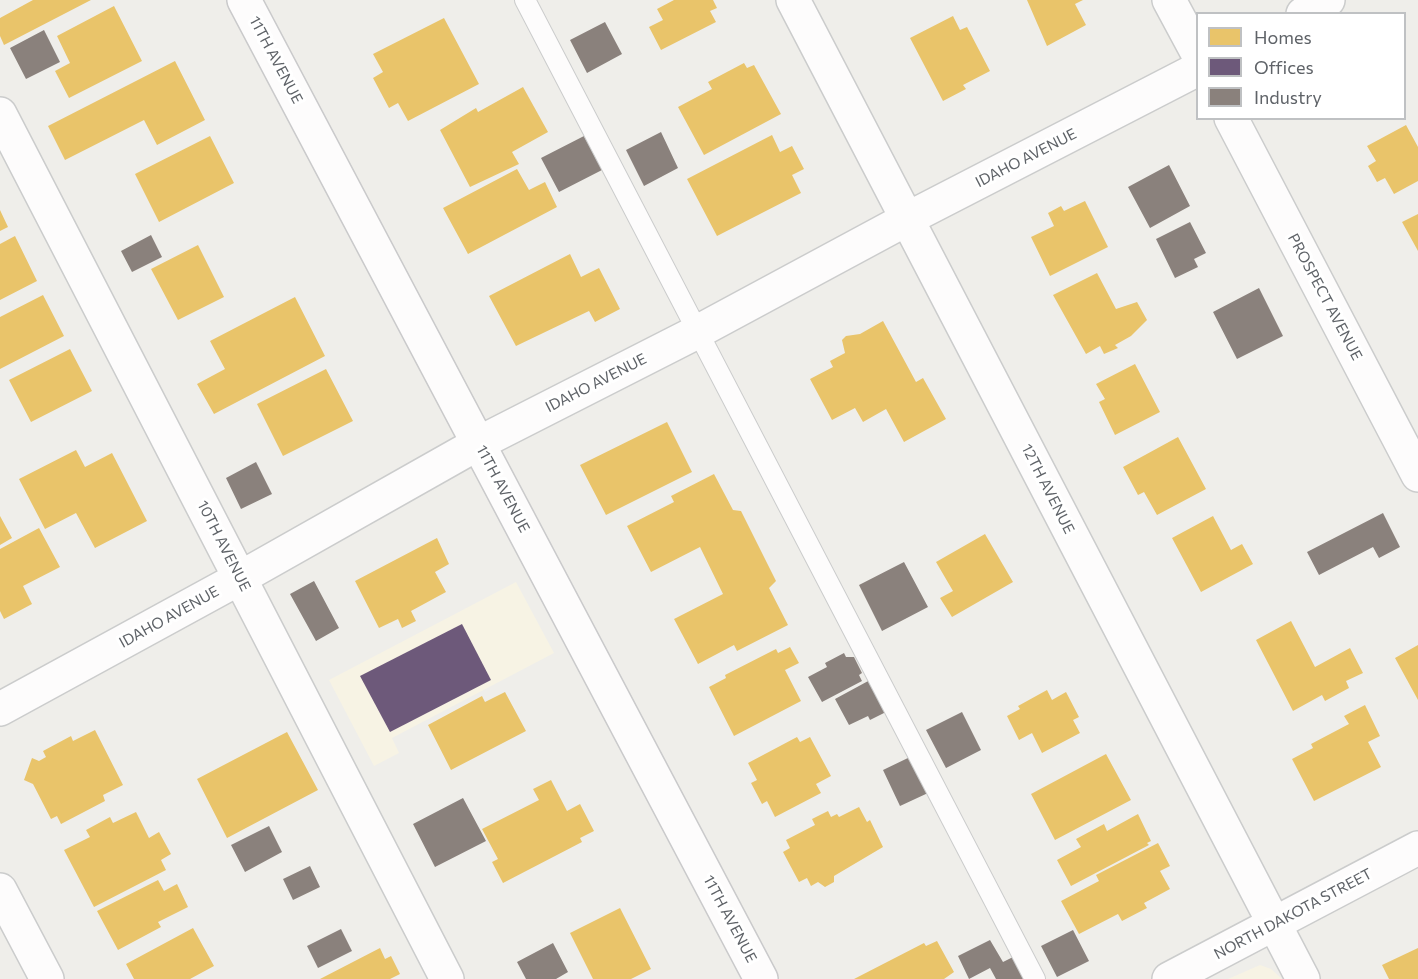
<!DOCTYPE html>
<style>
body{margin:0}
#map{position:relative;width:1418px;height:979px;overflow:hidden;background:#efeeea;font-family:Commissioner,sans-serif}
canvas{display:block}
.legend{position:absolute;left:1196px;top:12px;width:210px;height:108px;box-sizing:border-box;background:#fff;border:2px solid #bfc1c3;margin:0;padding:8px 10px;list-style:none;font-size:18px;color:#5f6368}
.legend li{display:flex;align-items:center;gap:12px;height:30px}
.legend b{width:30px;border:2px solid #bfc1c3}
</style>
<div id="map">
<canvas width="1418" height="979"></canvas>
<ul class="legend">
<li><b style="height:16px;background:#e9c46a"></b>Homes</li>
<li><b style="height:16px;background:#6d597a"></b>Offices</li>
<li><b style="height:16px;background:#8a817c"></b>Industry</li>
</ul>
</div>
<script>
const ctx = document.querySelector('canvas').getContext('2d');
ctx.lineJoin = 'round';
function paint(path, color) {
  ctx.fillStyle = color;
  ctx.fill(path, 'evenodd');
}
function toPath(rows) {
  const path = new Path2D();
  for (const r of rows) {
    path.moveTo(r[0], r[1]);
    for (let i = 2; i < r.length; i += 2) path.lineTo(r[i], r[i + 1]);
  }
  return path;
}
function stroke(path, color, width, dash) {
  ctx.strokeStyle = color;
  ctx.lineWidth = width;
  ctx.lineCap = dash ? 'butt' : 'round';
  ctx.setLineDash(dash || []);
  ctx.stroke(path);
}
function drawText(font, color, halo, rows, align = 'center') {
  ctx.font = font + ' Commissioner,sans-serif';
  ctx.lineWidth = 6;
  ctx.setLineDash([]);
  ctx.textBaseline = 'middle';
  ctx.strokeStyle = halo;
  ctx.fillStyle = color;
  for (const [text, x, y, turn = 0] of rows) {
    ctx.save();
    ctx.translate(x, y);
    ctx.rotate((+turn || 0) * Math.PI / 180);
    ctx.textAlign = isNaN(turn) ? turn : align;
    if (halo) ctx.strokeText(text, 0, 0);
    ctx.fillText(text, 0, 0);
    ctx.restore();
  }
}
paint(toPath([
 [516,582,554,653,392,738,399,753,374,766,329,680],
 [1260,965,1271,969,1282,979,1228,979]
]), '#f7f3e4');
paint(toPath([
 [33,0,91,0,4,45,0,36,0,18],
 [674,0,713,0,717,8,710,11,716,22,661,50,649,27,663,20,657,9],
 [1027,0,1083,0,1075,4,1086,25,1047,46],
 [114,6,142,61,69,98,55,71,70,63,57,36],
 [953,16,960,30,967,27,990,71,963,85,966,89,943,101,910,38],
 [444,18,479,84,408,121,398,103,389,108,373,78,383,72,373,54],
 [175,61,205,120,157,145,144,120,65,160,48,126],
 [744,63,747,68,754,65,781,114,704,155,678,107,712,89,708,82],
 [523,87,548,132,512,152,519,164,470,187,440,130,476,108,478,112],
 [1406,125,1418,147,1418,181,1394,194,1385,178,1377,182,1368,166,1376,161,1367,146],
 [772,135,780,152,792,146,804,169,792,175,801,193,717,236,687,179],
 [210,136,234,183,159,222,135,174],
 [517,169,529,190,545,182,557,207,468,254,443,208],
 [1085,201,1108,247,1050,276,1031,237,1054,226,1048,213,1061,206,1064,211],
 [0,210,8,227,0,231],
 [1418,214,1418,251,1402,222],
 [15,236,37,281,0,300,0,244],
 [198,245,224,297,178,320,151,269],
 [570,254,581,277,599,268,620,309,595,322,589,311,516,346,489,296],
 [1097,273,1116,309,1137,302,1147,320,1131,336,1115,345,1118,348,1104,354,1100,346,1086,354,1053,295],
 [43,295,64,336,0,369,0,317],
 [295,297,325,356,214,414,197,384,225,369,210,341],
 [883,321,916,382,923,378,946,419,904,442,886,409,863,422,855,408,832,420,810,379,833,367,830,361,845,353,842,340,846,336,860,334],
 [70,349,92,391,31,422,9,380],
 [1135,364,1160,412,1115,435,1099,402,1105,399,1096,384],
 [326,369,353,421,283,456,257,404],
 [667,422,692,472,606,515,580,465],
 [1178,437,1206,489,1157,515,1144,492,1138,495,1123,467],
 [76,450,85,467,112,453,147,521,95,548,76,513,45,529,19,479],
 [714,474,733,510,741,511,776,581,769,588,788,625,737,651,734,645,698,664,674,619,723,594,700,547,651,572,627,526,674,502,671,496],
 [0,516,12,538,0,545],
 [1213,516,1231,550,1242,544,1253,564,1201,592,1172,538],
 [39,528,60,567,23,586,32,604,4,619,0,611,0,549],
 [985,534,1013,582,952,617,940,598,953,591,936,562],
 [437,538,449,564,435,572,446,592,411,611,416,621,402,628,398,619,379,628,355,581],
 [1291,621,1315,667,1350,648,1363,673,1346,681,1349,688,1325,701,1322,695,1293,711,1256,640],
 [1418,645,1418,700,1395,658],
 [790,647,799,663,785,670,801,701,734,736,709,687,726,678,725,675,776,649,778,653],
 [1047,690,1052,700,1066,692,1079,717,1073,720,1080,733,1042,753,1032,733,1019,740,1007,716,1020,709,1018,706],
 [505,692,526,731,451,770,428,725,482,696,485,702],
 [1365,705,1380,736,1368,742,1381,767,1314,801,1292,759,1313,748,1311,744,1349,724,1344,716],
 [95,730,123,785,103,795,105,801,61,824,57,816,51,819,33,784,24,780,32,758,39,761,46,757,43,751,71,736,73,741],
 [287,732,318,790,227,838,197,779],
 [797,737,800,742,810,737,831,776,816,784,821,793,775,817,767,801,762,804,751,783,757,780,748,763],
 [1106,754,1131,800,1055,840,1031,794],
 [551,780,567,811,580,804,594,831,580,838,582,842,503,883,492,862,498,859,482,829,539,800,533,789],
 [859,807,867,822,870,820,883,847,834,876,834,882,825,887,818,882,811,886,807,878,799,882,783,852,790,848,786,840,815,825,812,819,828,811,831,817,837,814,839,817],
 [136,812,149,838,159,832,171,854,161,860,166,870,94,907,64,850,90,837,86,830,110,817,113,823],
 [1138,814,1151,841,1147,843,1149,845,1071,886,1057,860,1081,847,1076,839,1104,824,1107,831],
 [1158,843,1170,866,1160,871,1170,889,1144,903,1147,908,1122,921,1118,914,1079,934,1061,901,1099,881,1096,875],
 [158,880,164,891,177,884,188,907,158,922,161,927,118,950,97,911],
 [620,908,651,969,631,979,593,979,570,933],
 [193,928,214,966,190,979,134,979,126,964],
 [937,941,954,972,944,979,854,979,924,943,926,946],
 [380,948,385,959,391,956,400,974,390,979,320,979],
 [1418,948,1418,979,1389,979,1382,965]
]), '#e9c46a');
paint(toPath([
 [462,624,491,680,390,732,360,676]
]), '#6d597a');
paint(toPath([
 [605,22,622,54,587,73,570,40],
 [44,30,60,62,26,79,10,48],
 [661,132,678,168,644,186,626,150],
 [584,136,602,170,559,192,541,158],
 [1169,165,1190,206,1150,228,1128,187],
 [1190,222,1206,253,1194,259,1198,267,1175,278,1156,239],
 [151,235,162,257,132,272,121,251],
 [1259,288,1283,336,1237,359,1213,312],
 [256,462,272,494,241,509,226,478],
 [1383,513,1400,547,1379,558,1373,547,1319,575,1307,552],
 [904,562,928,607,882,631,859,585],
 [314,581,339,628,316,641,290,594],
 [844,653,846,657,854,657,862,673,859,675,862,681,822,702,808,677,827,667,825,663],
 [870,680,886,712,870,720,868,716,849,725,835,699],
 [962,712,981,750,946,768,926,730],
 [910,757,928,793,900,806,883,770],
 [463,798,486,841,435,867,413,824],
 [269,826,282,852,245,872,231,845],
 [310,866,320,887,293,900,283,879],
 [341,929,352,951,318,968,307,946],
 [1073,930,1089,961,1057,977,1041,946],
 [990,940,1003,962,1015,956,1027,979,996,979,990,968,969,979,958,956],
 [553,943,568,972,556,979,526,979,517,962]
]), '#8a817c');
const lane = toPath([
 [525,0,1035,979]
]);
const street = toPath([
 [793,0,1303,979],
 [1169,0,1198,54],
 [1303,14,1328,0],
 [0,114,447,979],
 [1231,118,1418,475],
 [0,709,240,578,479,443,699,331,907,219,1198,69],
 [0,890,47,979],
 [1169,979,1418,848]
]);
const secondary = toPath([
 [244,0,761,979]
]);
stroke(lane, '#cbcccc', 22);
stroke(street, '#cbcccc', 36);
stroke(secondary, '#cacacb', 36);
stroke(lane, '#fdfcfc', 20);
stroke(street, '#fdfcfc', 33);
stroke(secondary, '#fdfcfc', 33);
drawText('15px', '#5f6368', '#fff', [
 ["11TH AVENUE",276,60,62],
 ["IDAHO AVENUE",1026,158,-27],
 ["PROSPECT AVENUE",1325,297,62],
 ["IDAHO AVENUE",596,383,-27],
 ["11TH AVENUE",503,489,62],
 ["12TH AVENUE",1048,489,63],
 ["10TH AVENUE",224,546,63],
 ["IDAHO AVENUE",169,617,-29],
 ["NORTH DAKOTA STREET",1293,914,-28],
 ["11TH AVENUE",730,919,62]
]);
</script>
